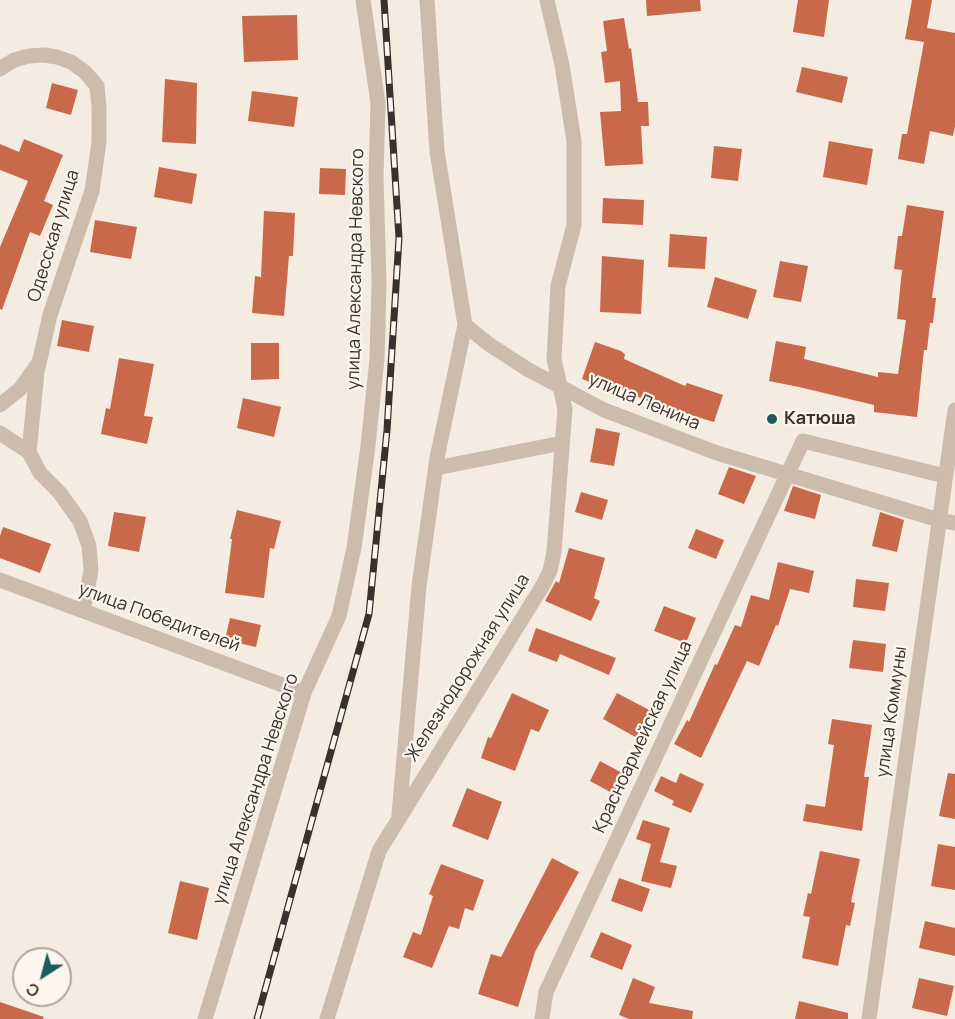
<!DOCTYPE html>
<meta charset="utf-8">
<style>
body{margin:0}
#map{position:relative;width:955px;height:1019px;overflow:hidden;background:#f4ebe1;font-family:Manrope,sans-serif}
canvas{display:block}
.north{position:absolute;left:12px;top:947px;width:60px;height:60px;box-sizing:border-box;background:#fbf5ee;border:2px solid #aea6a0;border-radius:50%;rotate:216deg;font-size:16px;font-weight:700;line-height:24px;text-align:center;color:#3b302b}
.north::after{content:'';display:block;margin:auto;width:21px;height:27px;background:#1f5a5e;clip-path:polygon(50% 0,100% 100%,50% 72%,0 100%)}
</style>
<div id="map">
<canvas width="955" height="1019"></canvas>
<div class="north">С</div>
</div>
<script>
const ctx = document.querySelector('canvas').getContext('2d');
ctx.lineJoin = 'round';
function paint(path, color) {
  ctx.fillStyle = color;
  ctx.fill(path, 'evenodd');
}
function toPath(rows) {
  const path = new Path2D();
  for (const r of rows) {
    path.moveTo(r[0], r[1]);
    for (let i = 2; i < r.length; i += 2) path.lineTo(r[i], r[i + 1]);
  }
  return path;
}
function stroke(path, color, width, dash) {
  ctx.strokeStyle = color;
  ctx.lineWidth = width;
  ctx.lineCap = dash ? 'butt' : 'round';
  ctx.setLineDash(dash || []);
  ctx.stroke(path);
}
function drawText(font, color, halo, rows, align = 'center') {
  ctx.font = font + ' Manrope,sans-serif';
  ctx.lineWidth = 4.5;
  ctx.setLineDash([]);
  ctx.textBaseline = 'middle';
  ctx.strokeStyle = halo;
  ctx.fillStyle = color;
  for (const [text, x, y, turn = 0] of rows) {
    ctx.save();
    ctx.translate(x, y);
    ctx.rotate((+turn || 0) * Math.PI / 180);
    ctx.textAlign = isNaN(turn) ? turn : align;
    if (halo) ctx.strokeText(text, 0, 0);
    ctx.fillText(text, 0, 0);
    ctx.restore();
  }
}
paint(toPath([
 [646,0,700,0,701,11,647,16],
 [798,0,829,0,824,37,793,32],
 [912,0,932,0,927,28,955,33,955,126,953,136,930,131,924,164,898,159,902,134,907,134,924,42,905,39],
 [297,15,298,60,244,62,242,16],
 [624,18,629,49,631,48,638,102,648,102,649,126,641,126,643,164,605,166,600,112,621,111,620,81,605,83,601,52,607,51,603,21],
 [802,67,848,77,842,103,796,92],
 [165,79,197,83,196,144,162,142],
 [52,83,78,90,71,115,46,108],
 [252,91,298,97,294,127,248,121],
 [24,139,63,155,44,201,53,205,40,236,30,232,2,310,0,309,0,247,28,181,0,170,0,144,19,152],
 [829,141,873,149,867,185,823,177],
 [714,146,742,149,738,181,711,178],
 [159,167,197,174,192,204,154,197],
 [320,168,346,169,345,195,319,194],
 [603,198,644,200,643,225,602,223],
 [907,205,944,211,932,298,936,298,933,323,930,323,927,350,924,350,917,417,874,412,874,405,799,387,769,381,776,341,806,347,804,359,878,377,878,372,898,374,906,320,897,319,902,270,894,269,898,236,902,236],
 [264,211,295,213,293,256,289,256,284,316,252,313,255,276,261,277],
 [95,220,137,227,131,259,90,252],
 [670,234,707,237,705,269,668,267],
 [602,256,644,260,641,314,600,312],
 [780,261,808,266,801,302,773,297],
 [715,277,757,290,748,319,707,307],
 [62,320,94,326,89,352,57,346],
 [595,342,621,351,625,354,624,359,685,386,687,383,723,395,714,422,654,404,614,386,612,390,582,379],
 [251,343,279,343,279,379,251,380],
 [119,358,154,364,144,416,153,417,147,444,101,434,106,408,110,409],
 [243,398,281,407,274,437,237,428],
 [596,428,620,433,614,466,590,462],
 [729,467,756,476,744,504,718,494],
 [793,486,821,495,815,519,784,511],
 [581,492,608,500,602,520,575,512],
 [237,510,281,521,274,549,270,548,264,598,225,593,232,539,230,539],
 [114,512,146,517,139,552,108,546],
 [880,512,904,520,897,552,872,546],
 [3,527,51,544,40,573,0,558,0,536],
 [696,529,724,540,716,559,688,548],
 [569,548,605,558,594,598,600,601,591,621,545,601,556,581,559,583],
 [778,562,814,571,809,593,790,589,778,626,776,625,759,666,747,661,701,758,674,744,687,720,689,722,715,664,717,665,735,625,741,627,751,595,769,600],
 [856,579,889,583,885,611,853,607],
 [664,606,696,618,686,643,654,631],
 [230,618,261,625,256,647,225,640],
 [536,628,616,658,609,675,560,654,557,662,528,651],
 [853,640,886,644,883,672,849,668],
 [512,693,549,710,539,732,531,729,515,771,481,758,488,737,491,738],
 [617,693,653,712,639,739,603,719],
 [832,719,872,725,864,777,869,777,862,831,803,821,806,804,825,807,834,745,828,744],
 [600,761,624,774,614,794,590,781],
 [680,773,704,784,691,813,672,805,674,801,654,791,661,776,676,783],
 [948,773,955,774,955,819,939,816],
 [467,788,502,802,488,840,452,826],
 [643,820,670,828,660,862,677,866,671,888,641,881,651,844,636,839],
 [938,844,955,847,955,890,931,886],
 [820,851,860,859,851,902,855,903,850,926,846,925,838,966,802,958,810,917,803,916,808,893,811,894],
 [552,858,579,872,535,952,518,1007,478,994,491,954,501,957],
 [441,864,484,880,473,911,465,908,459,929,449,926,432,968,403,957,413,932,421,935,433,896,429,894],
 [619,878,650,889,642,912,611,901],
 [180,881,209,888,197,940,168,933],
 [925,921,955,928,955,956,919,948],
 [601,932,632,945,622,970,590,957],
 [633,978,655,987,649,1003,693,1011,692,1019,629,1019,619,1015],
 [919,978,954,986,947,1016,912,1008],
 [799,1001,848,1013,848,1019,795,1019],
 [0,1002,44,1017,43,1019,0,1019]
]), '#c8694b');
stroke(toPath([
 [0,69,14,60,29,56,44,55,57,57,71,62,85,72,97,86,99,107,99,142,92,191,50,315,37,372,29,452,40,473,59,492,80,521,89,546,91,571,83,611],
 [465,325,490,345,527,369,604,410,717,453,939,520],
 [0,405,20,389,37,365],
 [0,433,29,452],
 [436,468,562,443],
 [0,580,304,693],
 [399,815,419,586,437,458,465,325,437,151,427,0],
 [205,1019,304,693,339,616,354,548,368,446,377,359,379,283,376,177,378,103,363,0],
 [327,1019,379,851,543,585,550,571,554,552,565,409,554,359,558,286,574,225,574,141,562,65,547,0],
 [542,1019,546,992,803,441,945,476]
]), '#cdbbac', 15);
stroke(toPath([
 [939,520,955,523],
 [869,1019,955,410]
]), '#cdbbac', 15);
const rail = toPath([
 [257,1019,369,614,387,430,399,238,384,0]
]);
stroke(rail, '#3b302b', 7);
stroke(rail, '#fbf5ee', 4.5, [14]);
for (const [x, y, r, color] of [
 [772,419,6,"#1f5a5e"]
]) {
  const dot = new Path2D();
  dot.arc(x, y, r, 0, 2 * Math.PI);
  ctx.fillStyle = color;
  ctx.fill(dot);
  stroke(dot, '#fbf5ee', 2);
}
drawText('18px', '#3b302b', '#fbf5ee', [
 ["Одесская улица",54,236,-73],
 ["улица Александра Невского",356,269,-89],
 ["улица Ленина",644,402,23],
 ["улица Победителей",159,618,20],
 ["Железнодорожная улица",468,668,-58],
 ["улица Коммуны",892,712,-82],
 ["Красноармейская улица",643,737,-65],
 ["улица Александра Невского",256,789,-72]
]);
drawText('bold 18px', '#3b302b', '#fbf5ee', [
 ["Катюша",784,419]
], 'left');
</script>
